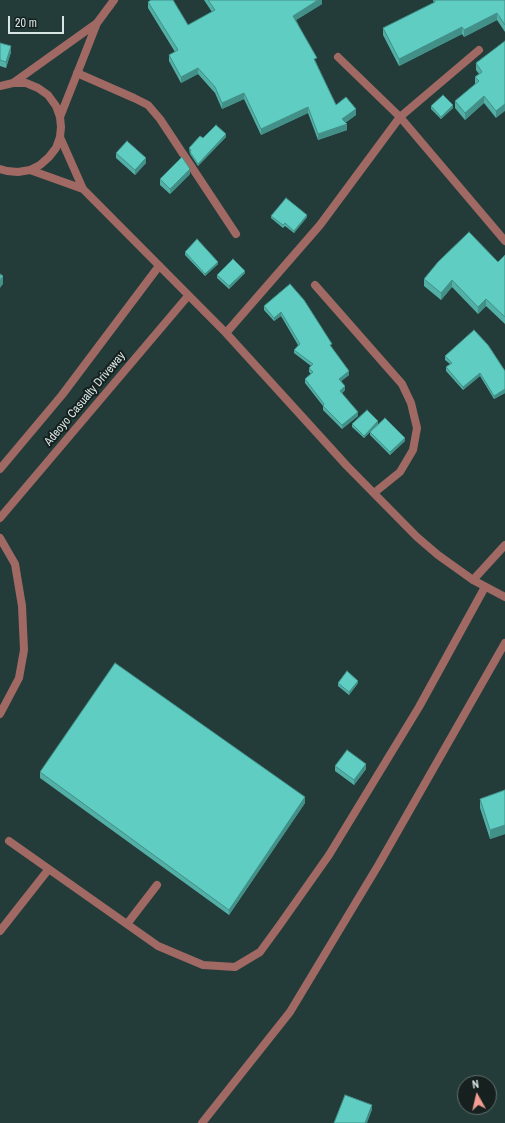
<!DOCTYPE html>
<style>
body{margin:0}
#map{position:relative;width:505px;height:1123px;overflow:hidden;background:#233c39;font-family:"Archivo Narrow",sans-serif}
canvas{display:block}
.north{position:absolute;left:457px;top:1075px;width:40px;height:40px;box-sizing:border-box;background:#16211f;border:1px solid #63706d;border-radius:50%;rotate:352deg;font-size:11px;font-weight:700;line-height:16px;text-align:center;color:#d7e6e3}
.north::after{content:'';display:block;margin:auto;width:14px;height:18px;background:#f59c93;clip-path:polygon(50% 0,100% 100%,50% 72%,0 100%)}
.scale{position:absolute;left:8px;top:16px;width:56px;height:18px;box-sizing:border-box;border:2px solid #d7e6e3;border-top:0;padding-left:5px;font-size:12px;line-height:14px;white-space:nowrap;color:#d7e6e3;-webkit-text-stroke:3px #16211f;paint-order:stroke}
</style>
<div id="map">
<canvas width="505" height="1123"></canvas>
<div class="north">N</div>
<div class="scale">20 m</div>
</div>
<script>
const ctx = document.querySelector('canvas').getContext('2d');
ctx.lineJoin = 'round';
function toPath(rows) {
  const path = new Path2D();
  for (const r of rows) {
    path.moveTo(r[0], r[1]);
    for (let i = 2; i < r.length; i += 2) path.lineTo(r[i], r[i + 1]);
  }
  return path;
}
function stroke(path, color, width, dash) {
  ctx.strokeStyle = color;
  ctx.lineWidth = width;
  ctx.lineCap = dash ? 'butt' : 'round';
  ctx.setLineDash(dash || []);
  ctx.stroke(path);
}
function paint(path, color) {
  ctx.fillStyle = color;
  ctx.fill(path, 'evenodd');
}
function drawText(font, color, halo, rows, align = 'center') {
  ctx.font = font + ' "Archivo Narrow",sans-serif';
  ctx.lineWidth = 4;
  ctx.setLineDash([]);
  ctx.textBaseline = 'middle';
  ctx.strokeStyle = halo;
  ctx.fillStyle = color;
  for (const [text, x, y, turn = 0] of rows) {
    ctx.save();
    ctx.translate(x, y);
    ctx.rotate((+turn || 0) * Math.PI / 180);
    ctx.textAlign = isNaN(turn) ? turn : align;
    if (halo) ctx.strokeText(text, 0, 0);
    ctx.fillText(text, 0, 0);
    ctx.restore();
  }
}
stroke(toPath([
 [77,73,134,98,148,105,160,119,236,234],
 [315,285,402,384,411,403,417,428,413,450,400,472,374,493],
 [0,469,62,395,159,266],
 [0,518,188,296],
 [0,538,15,564,22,606,24,650,19,678,0,714],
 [9,841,158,946,203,965,235,967,260,952,279,926,329,855,419,707,485,587],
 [127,924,157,885],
 [0,931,48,870]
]), '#a16963', 8);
stroke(toPath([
 [338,57,400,117,505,241],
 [13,83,97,23,114,0],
 [0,86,13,83,26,83,38,88,48,95,56,106,60,117,61,127,60,137,56,148,49,157,40,165,30,170,18,172,7,171,0,169],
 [60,117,97,23],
 [60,137,83,189,226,333,347,466,417,537,438,555,473,580,505,597],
 [30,170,83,189],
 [226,333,320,225,400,117,479,50],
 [473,580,505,545],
 [202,1123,290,1012,379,864,505,643]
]), '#a16963', 8);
paint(toPath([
 [204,0,322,0,322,4,296,20,336,105,356,115,345,123,347,130,318,140,308,113,261,135,244,99,222,109,215,93,198,74,181,83,169,61,169,55,175,52,148,8,148,2,188,25,212,12],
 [433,0,505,0,505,32,497,20,464,37,462,34,399,66,383,35,383,28,434,3],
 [505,41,496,118,484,103,465,120,455,108,455,101,475,84,475,77,479,74,476,70,476,63],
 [0,43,11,52,6,68,0,66],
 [431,106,453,108,441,119,431,109],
 [226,137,198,166,190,154,189,148,203,138],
 [116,153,146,163,135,175,116,158],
 [190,174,170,194,160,185,160,179],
 [271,216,307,217,294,233,285,226,283,228,271,218],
 [185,252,218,264,205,276,185,255],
 [505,255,505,324,486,306,478,314,452,287,441,300,424,286,424,279,498,262],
 [245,273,229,289,217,278,217,275],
 [290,284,349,375,341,381,345,390,342,393,358,416,342,429,323,410,323,406,305,383,305,379,311,374,309,372,309,368,311,366,294,353,294,350,298,345,281,316,274,321,264,310,264,306],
 [445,356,505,371,505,393,494,399,480,376,463,390,446,371,446,367,450,364,445,360],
 [352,424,378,424,405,441,390,455,370,435,370,432,364,438,352,427],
 [338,683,358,683,349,695,338,686],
 [335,766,366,769,354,785,335,771],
 [40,772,305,803,229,915,40,778],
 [505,790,505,834,490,839,480,808,480,799]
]), '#52b0a7');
paint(toPath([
 [318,0,322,0,322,4,293,22,293,16],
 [497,13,497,20,464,37,464,30],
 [462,27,462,34,399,66,399,59],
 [11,46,11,52,6,68,6,62],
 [198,68,198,74,181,83,181,77],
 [244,93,244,99,222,109,222,103],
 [484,96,484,103,465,120,465,113],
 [505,104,505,111,496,118,496,111],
 [453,105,453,108,441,119,441,117],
 [308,107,308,113,261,135,261,129],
 [356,109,356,115,342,125,342,119],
 [347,124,347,130,318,140,318,134],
 [226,134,226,137,198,166,198,164],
 [146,158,146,163,135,175,135,170],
 [190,169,190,174,170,194,170,189],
 [307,215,307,217,294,233,294,231],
 [218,262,218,264,205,276,205,274],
 [245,271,245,273,229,289,229,286],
 [3,276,3,284,0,288,0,281],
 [452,280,452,287,441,300,441,293],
 [486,299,486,306,478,314,478,307],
 [281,312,281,316,274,321,274,318],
 [349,371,349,375,339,383,339,379],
 [480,373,480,376,463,390,463,387],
 [345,386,345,390,340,395,340,391],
 [505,389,505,393,494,399,494,396],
 [358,412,358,416,342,429,342,425],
 [378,421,378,424,364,438,364,436],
 [405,438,405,441,390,455,390,452],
 [358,681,358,683,349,695,349,692],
 [366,764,366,769,354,785,354,780],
 [305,797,305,803,229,915,229,910],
 [505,825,505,834,490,839,490,830],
 [372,1105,372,1110,367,1123,365,1123]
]), '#429088');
const building = toPath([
 [151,0,173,0,188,25,215,10,208,0,318,0,293,16,317,58,314,59,336,105,346,97,356,109,342,119,347,124,318,134,308,107,261,129,244,93,222,103,215,87,198,68,181,77,169,55,178,50,148,2,151,0],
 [435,0,505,0,505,25,497,13,464,30,462,27,399,59,383,28,435,2,435,0],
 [505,41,505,104,496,111,484,96,465,113,455,101,479,81,475,77,482,72,476,63,505,41],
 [0,43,11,46,6,62,0,60,0,43],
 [443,95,453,105,441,117,431,106,443,95],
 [216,125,226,134,198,164,190,152,191,150,189,148,200,136,203,138,216,125],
 [127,141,146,158,135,170,116,153,127,141],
 [182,157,190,169,170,189,160,179,182,157],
 [286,198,307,215,294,231,285,223,283,225,271,216,286,198],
 [469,232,498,262,505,255,505,317,486,299,478,307,452,280,441,293,424,279,438,262,469,232],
 [197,239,218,262,205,274,185,252,197,239],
 [233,259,245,271,229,286,217,275,233,259],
 [0,274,3,276,0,281,0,274],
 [290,284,304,300,332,344,330,345,349,371,339,379,345,386,340,391,358,412,342,425,323,406,324,404,305,379,313,372,309,368,313,364,294,350,300,344,281,312,274,318,264,306,290,284],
 [474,330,488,345,505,371,505,389,494,396,480,373,463,387,446,367,452,363,445,356,474,330],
 [367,410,378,421,364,436,352,424,367,410],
 [385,418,405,438,390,452,370,432,385,418],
 [115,663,305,797,229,910,40,772,115,663],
 [347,671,358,681,349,692,338,683,347,671],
 [347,750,366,764,354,780,335,766,347,750],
 [505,790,505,825,490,830,480,799,505,790],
 [345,1095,372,1105,365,1123,334,1123,345,1095]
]);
paint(building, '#5fcdc2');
stroke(building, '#429088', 1);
drawText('12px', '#d7e6e3', '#16211f', [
 ["Adeoyo Casualty Driveway",85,399,-50]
]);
</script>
